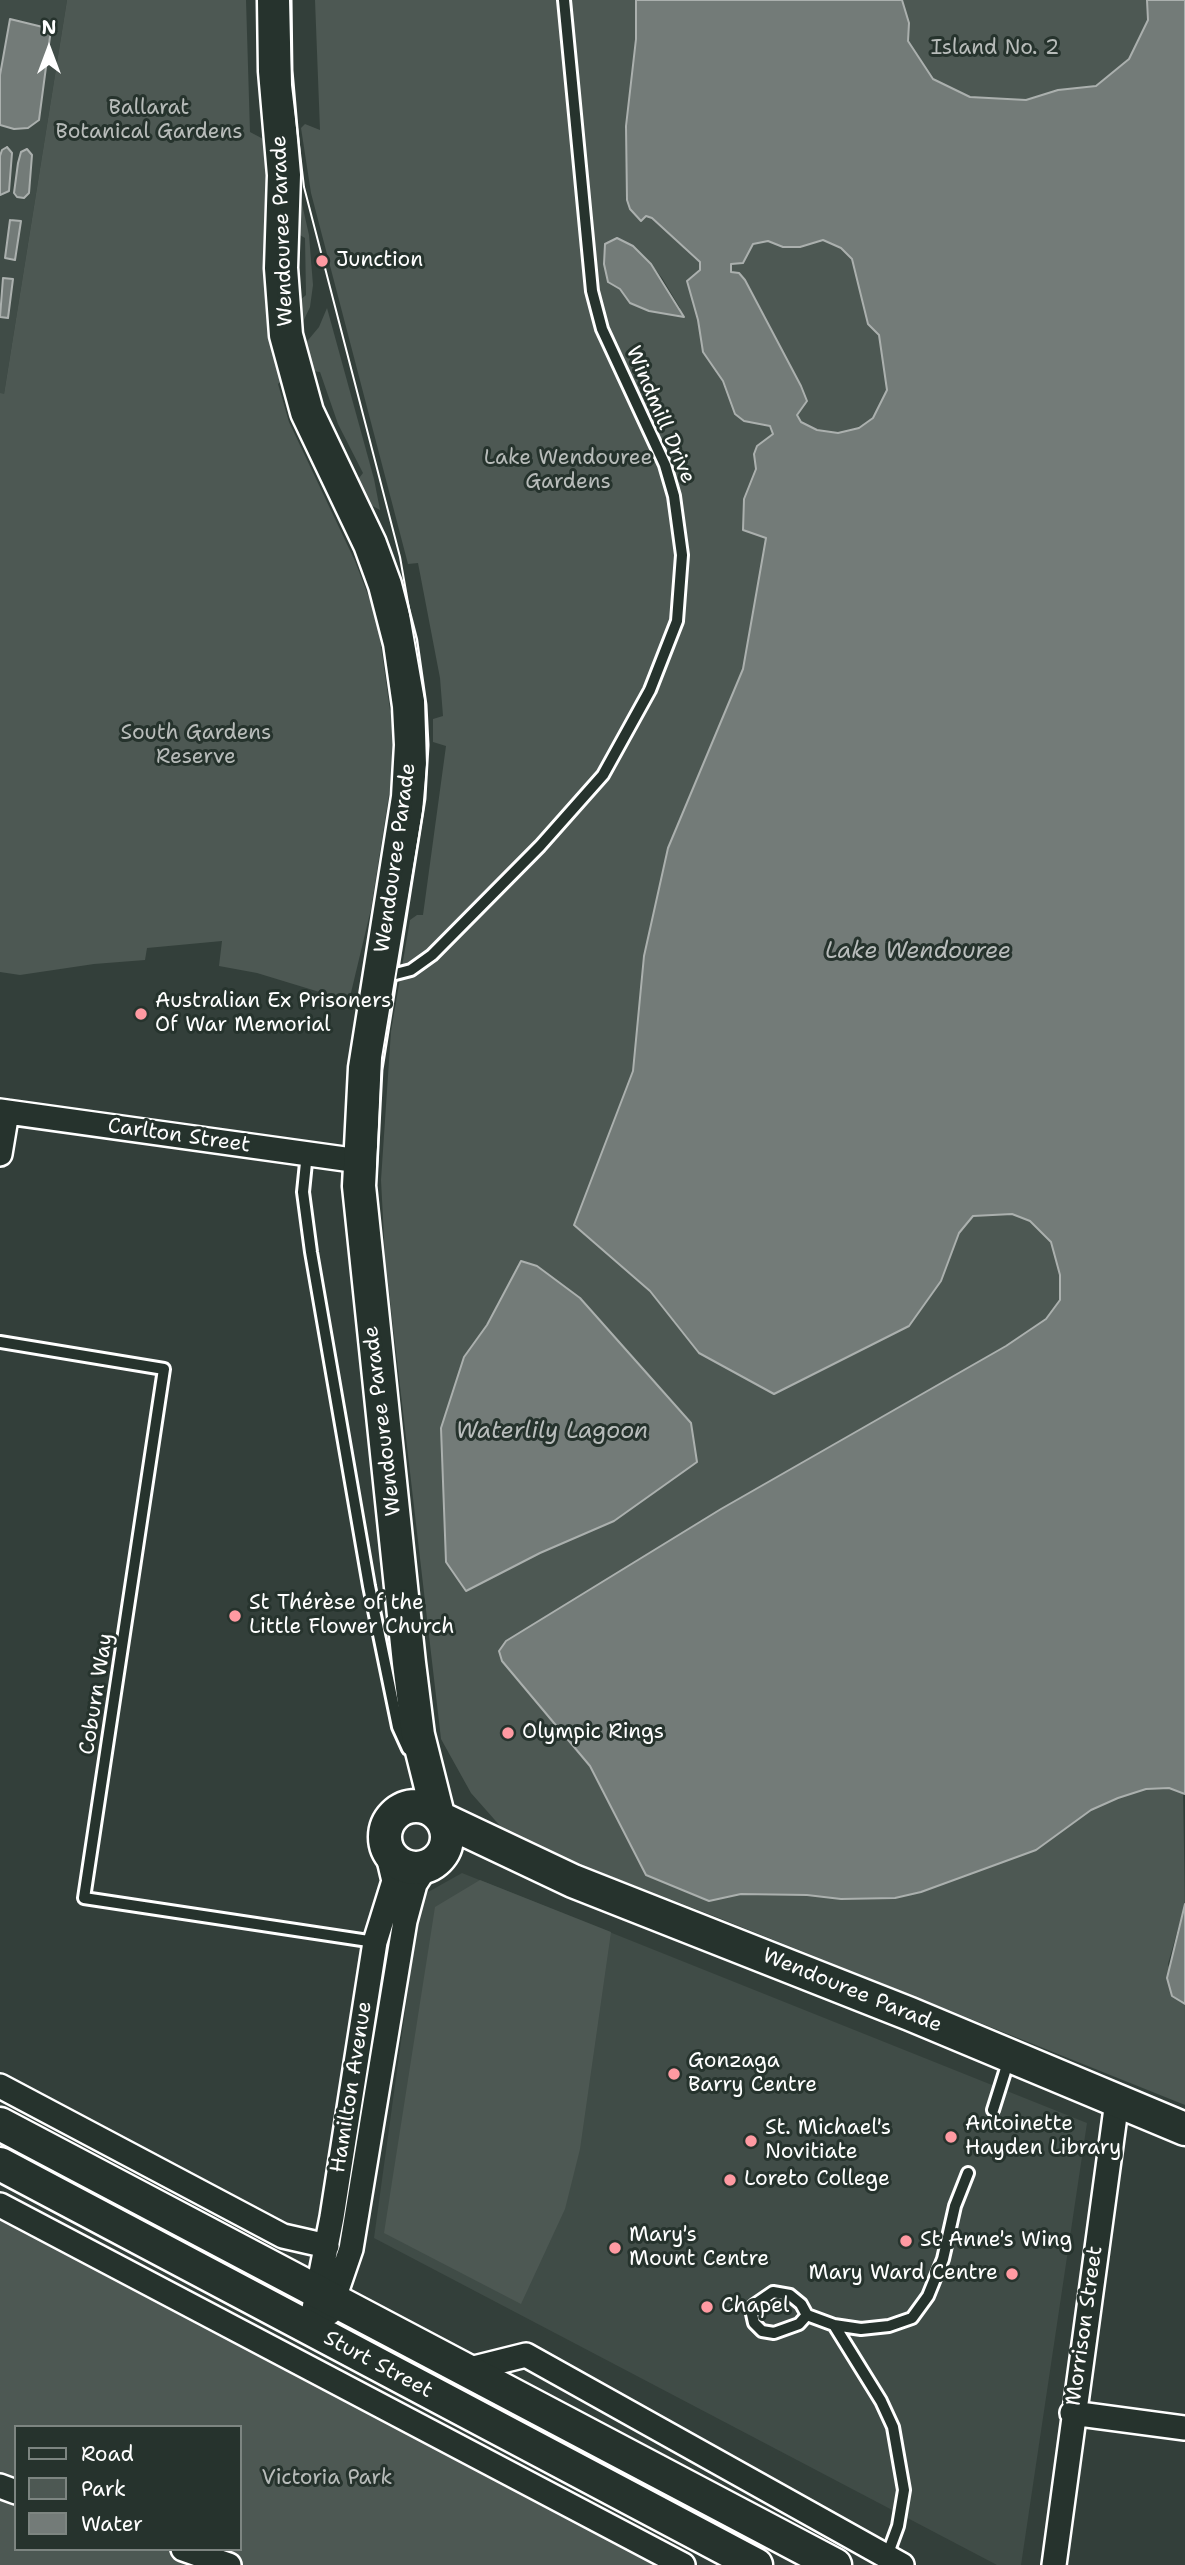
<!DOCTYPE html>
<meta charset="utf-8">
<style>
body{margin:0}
#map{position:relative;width:1185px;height:2565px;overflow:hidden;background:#333f3a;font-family:"Shantell Sans",sans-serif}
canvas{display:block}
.legend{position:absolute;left:14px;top:2425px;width:228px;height:126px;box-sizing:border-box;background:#26332d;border:2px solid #7d8581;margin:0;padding:9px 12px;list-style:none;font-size:21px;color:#fff}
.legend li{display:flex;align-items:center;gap:14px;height:35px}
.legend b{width:35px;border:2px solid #7d8581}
.north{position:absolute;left:14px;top:14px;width:70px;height:70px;-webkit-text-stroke:5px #26332d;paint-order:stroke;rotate:0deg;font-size:19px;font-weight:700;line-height:28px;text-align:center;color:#fff}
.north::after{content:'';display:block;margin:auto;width:24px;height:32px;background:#fff;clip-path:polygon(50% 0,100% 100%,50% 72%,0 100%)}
</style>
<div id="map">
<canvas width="1185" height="2565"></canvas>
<ul class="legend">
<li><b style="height:9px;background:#26332d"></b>Road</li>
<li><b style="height:19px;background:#4d5853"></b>Park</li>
<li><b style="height:19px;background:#737b78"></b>Water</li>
</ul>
<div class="north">N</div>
</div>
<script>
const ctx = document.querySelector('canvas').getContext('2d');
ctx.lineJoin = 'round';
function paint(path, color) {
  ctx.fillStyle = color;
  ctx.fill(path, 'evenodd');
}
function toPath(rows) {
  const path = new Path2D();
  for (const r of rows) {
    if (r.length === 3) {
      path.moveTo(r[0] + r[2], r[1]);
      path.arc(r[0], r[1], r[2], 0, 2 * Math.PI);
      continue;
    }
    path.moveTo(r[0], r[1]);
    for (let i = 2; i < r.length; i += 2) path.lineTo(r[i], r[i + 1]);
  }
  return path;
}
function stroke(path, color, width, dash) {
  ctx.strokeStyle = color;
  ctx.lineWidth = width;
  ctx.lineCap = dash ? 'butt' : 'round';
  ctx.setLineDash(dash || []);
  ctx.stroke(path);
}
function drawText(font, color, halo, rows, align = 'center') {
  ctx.font = font + ' "Shantell Sans",sans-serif';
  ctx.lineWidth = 6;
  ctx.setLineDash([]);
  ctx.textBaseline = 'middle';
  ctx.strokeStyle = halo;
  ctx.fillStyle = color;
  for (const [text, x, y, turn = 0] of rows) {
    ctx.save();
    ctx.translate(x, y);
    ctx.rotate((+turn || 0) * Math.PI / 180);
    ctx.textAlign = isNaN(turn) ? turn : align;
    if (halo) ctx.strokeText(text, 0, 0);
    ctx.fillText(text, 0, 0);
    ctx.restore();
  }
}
paint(toPath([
 [0,0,67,0,4,394,0,394],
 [462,1873,1087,2123,1021,2565,997,2565,374,2238,421,1896]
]), '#404c47');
paint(toPath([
 [67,0,246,0,250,132,267,141,283,380,278,384,289,422,355,561,371,603,375,603,390,710,395,715,398,738,371,909,349,1001,257,973,219,966,222,941,147,948,145,960,94,964,20,975,0,972,0,393,4,394],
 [315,0,636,0,636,39,626,126,627,200,630,209,641,220,646,216,652,218,695,259,701,262,698,320,703,352,723,381,735,414,744,421,770,426,773,434,754,454,756,469,744,499,766,538,743,669,668,848,644,956,633,1071,574,1225,650,1291,699,1353,861,1350,909,1326,941,1281,959,1233,973,1216,1012,1214,1030,1220,1051,1242,1060,1275,1060,1300,1046,1319,1006,1346,579,1751,590,1766,646,1875,709,1901,741,1894,807,1895,841,1899,920,1892,1036,1850,1091,1810,1118,1798,1146,1789,1169,1788,1183,1792,1185,1904,1168,1964,1180,2002,1185,2004,1185,2105,719,1918,521,1842,509,1836,471,1793,441,1739,385,1257,381,1180,391,1031,410,920,417,915,423,915,446,746,433,742,433,719,443,716,440,678,418,563,408,564,311,193,301,128,305,124,320,130],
 [651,264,662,278,680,308,649,311,630,303,620,289],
 [522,1261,634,1362,690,1423,697,1462,614,1521,540,1553,446,1562,441,1428,464,1357,487,1325],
 [902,0,1147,0,1148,20,1129,59,1096,86,1058,90,1026,100,970,97,932,79,908,41,909,23],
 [300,195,309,235,313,285,310,307,301,326,298,302,306,295,305,238,298,234],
 [823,240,841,248,852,258,868,324,879,335,887,390,873,418,859,428,838,433,817,430,801,422,797,415,801,386,745,280,739,273,731,272,730,264,743,263,753,244,768,241,783,247,800,247],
 [327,308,374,479,380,510,369,504,356,482,363,473,338,424,320,372,311,371,304,345,319,327],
 [480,1880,611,1932,580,2149,565,2209,521,2304,384,2233,435,1907],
 [0,2213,671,2565,0,2565],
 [16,2427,240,2427,240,2549,16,2549]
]), '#4d5853');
const water = toPath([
 [636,0,902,0,909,23,908,41,933,79,970,97,1026,100,1058,90,1096,86,1129,59,1148,20,1147,0,1185,0,1185,1794,1169,1788,1146,1789,1118,1798,1091,1810,1036,1850,921,1892,895,1898,841,1899,807,1895,741,1894,709,1901,646,1875,590,1766,502,1661,499,1651,506,1641,721,1509,1006,1346,1046,1319,1060,1300,1060,1275,1051,1242,1030,1221,1012,1214,973,1216,959,1233,941,1281,909,1326,774,1394,699,1353,650,1291,574,1225,633,1071,644,956,668,848,743,669,766,538,743,530,744,499,756,469,754,454,757,446,773,434,770,426,744,421,735,414,723,381,703,352,698,320,687,281,700,270,700,262,652,218,646,216,641,221,630,209,627,200,626,126,636,39,636,0],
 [823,240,841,248,852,259,868,324,879,335,887,390,873,418,859,428,838,433,817,430,801,422,797,415,807,401,801,386,745,280,739,273,731,272,731,264,743,263,753,244,768,241,783,247,800,247,823,240],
 [10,19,51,29,39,120,28,128,14,129,0,125,0,75,10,19],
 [7,147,12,153,9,191,0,195,0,156,2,150,7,147],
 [27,149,32,155,29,193,24,198,17,197,14,193,18,163,21,152,27,149],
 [10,220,21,221,15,260,5,258,10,220],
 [617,238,633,246,651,264,684,317,649,311,630,303,620,289,608,282,604,264,605,244,617,238],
 [3,278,13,279,8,318,0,317,3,278],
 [521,1261,537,1266,580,1298,691,1423,697,1462,614,1521,540,1553,466,1591,446,1562,441,1428,464,1357,487,1325,521,1261],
 [1185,1904,1185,2004,1172,1996,1167,1978,1185,1904]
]);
paint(water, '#737b78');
stroke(water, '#abb0ae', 2);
const lane = toPath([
 [384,977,411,970,432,955,540,846,603,775,650,690,677,621,682,555,674,496,665,465,602,329,592,291,564,0],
 [307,1153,303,1192,311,1252,369,1586,398,1727,408,1749],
 [0,1342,164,1369,84,1898,375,1942],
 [993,2110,1009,2059],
 [807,2315,799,2324,774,2333,762,2331,754,2323,752,2314,754,2305,773,2292,790,2295,801,2304,807,2315,834,2325,861,2329,889,2326,912,2318,928,2296,943,2259,955,2206,968,2173],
 [834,2325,881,2401,893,2427,904,2490,898,2526,887,2556]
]);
const street = toPath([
 [0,1111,359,1161],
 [0,1154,7,1112],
 [0,2086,283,2236,327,2246],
 [0,2205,683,2565],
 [329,2313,351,2249,405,1921,415,1884,426,1867],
 [310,2329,332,2217,375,1942,394,1881,386,1847],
 [466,2370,526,2355,902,2565],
 [1072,2413,1185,2428],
 [0,2486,16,2492],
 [183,2549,229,2565],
 [1054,2565,1117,2101]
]);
const secondary = toPath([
 [274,0,275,71,284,175,281,268,286,335,307,412,370,544,385,585,400,643,409,706,411,745,408,797,365,1068,359,1186,409,1663,418,1735,438,1815],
 [416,1837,31],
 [442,1819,573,1881,910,2014,1185,2129],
 [0,2124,835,2565],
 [0,2164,756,2565]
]);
stroke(lane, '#fff', 16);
stroke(street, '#fff', 28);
stroke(secondary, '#fff', 37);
stroke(lane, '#26332d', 10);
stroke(street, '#26332d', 23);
stroke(secondary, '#26332d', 32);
stroke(toPath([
 [290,0,292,85,304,187,400,557,425,700,427,765,423,812,382,1058,377,1169]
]), '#fff', 2);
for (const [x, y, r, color] of [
 [322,261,7,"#ff9aa2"],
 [141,1014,7,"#ff9aa2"],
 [235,1616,7,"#ff9aa2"],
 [508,1733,7,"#ff9aa2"],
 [674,2074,7,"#ff9aa2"],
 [951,2137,7,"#ff9aa2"],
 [751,2141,7,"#ff9aa2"],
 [730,2180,7,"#ff9aa2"],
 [906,2241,7,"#ff9aa2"],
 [615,2248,7,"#ff9aa2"],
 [1012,2274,7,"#ff9aa2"],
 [707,2307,7,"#ff9aa2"]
]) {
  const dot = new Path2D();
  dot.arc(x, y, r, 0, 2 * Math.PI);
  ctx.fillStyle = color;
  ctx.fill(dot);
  stroke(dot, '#26332d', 2.5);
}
drawText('21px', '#b8bcba', '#26332d', [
 ["Island No. 2",995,49],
 ["Ballarat",149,109],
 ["Botanical Gardens",149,133],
 ["Lake Wendouree",568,459],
 ["Gardens",568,483],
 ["South Gardens",196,734],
 ["Reserve",196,758],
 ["Victoria Park",327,2479]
]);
drawText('21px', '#fff', '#26332d', [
 ["Wendouree Parade",283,231,-92],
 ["Windmill Drive",660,415,67],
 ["Wendouree Parade",396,858,-82],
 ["Carlton Street",179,1136,8],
 ["Wendouree Parade",383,1421,-97],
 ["Coburn Way",97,1694,-81],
 ["Wendouree Parade",852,1991,22],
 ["Hamilton Avenue",352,2087,-81],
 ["Morrison Street",1085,2326,-82],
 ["Sturt Street",378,2365,28]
]);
drawText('21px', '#fff', '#26332d', [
 ["Junction",336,261],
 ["Australian Ex Prisoners",155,1002],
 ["Of War Memorial",155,1026],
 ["St Thérèse of the",249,1604],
 ["Little Flower Church",249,1628],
 ["Olympic Rings",522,1733],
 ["Gonzaga",688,2062],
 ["Barry Centre",688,2086],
 ["Antoinette",965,2125],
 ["Hayden Library",965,2149],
 ["St. Michael's",765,2129],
 ["Novitiate",765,2153],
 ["Loreto College",744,2180],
 ["Mary's",629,2236],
 ["Mount Centre",629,2260],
 ["St Anne's Wing",920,2241],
 ["Mary Ward Centre",998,2274,"right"],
 ["Chapel",721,2307]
], 'left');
drawText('italic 23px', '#b9bdbc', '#26332d', [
 ["Lake Wendouree",918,952],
 ["Waterlily Lagoon",552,1432]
]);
</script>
